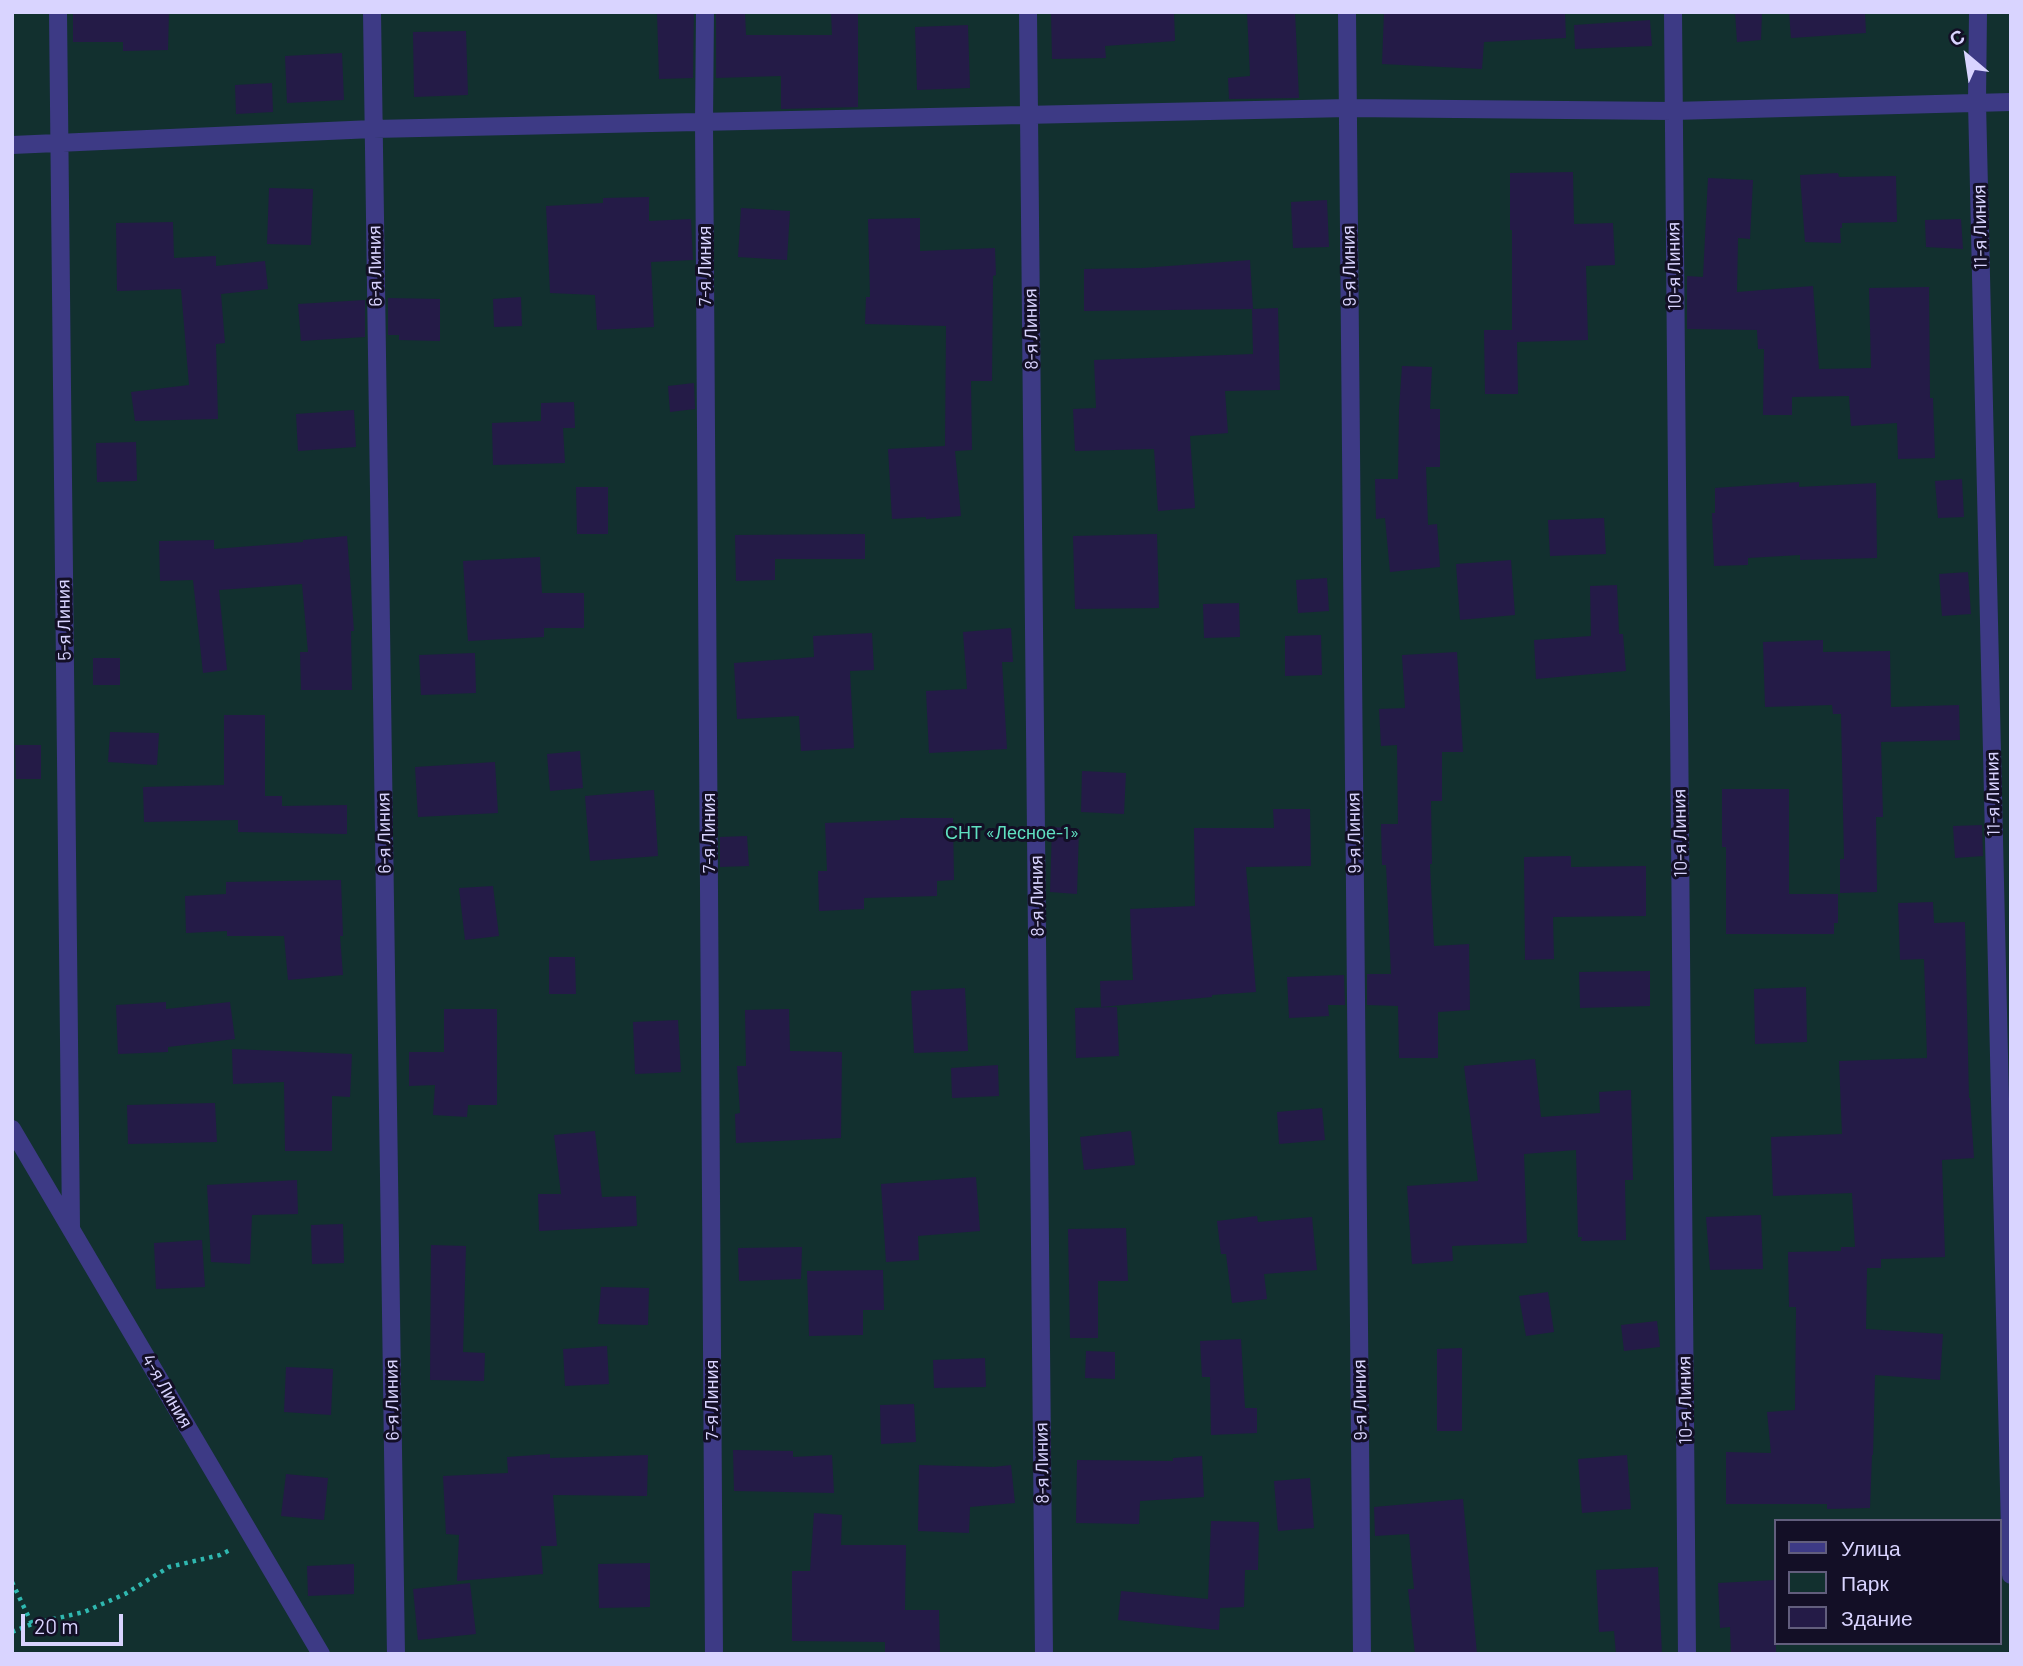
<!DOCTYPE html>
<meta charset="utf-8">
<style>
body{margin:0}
#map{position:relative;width:2023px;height:1666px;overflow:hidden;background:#130f26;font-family:Barlow,sans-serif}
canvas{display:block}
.frame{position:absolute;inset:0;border:14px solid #d9d4ff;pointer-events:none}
.legend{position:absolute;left:1774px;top:1519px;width:228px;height:126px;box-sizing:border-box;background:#130f26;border:2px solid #625e7d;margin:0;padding:9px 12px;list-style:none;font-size:21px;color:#d9d4ff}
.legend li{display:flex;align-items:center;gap:14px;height:35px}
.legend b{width:35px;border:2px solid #625e7d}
.north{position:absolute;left:1932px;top:21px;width:70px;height:70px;-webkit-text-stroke:5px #130f26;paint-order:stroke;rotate:331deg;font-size:19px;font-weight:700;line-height:28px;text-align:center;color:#d9d4ff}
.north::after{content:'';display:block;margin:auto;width:24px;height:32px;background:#d9d4ff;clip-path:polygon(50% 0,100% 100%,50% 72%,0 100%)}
.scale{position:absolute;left:21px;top:1614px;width:102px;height:32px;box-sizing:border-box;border:4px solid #d9d4ff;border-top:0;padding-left:9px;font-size:21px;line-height:24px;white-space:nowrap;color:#d9d4ff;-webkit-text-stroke:5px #130f26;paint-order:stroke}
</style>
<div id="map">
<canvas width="2023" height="1666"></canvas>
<div class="frame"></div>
<ul class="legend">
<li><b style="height:9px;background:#3d3a85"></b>Улица</li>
<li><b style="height:19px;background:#12302f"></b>Парк</li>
<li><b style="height:19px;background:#241b47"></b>Здание</li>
</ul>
<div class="north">С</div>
<div class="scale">20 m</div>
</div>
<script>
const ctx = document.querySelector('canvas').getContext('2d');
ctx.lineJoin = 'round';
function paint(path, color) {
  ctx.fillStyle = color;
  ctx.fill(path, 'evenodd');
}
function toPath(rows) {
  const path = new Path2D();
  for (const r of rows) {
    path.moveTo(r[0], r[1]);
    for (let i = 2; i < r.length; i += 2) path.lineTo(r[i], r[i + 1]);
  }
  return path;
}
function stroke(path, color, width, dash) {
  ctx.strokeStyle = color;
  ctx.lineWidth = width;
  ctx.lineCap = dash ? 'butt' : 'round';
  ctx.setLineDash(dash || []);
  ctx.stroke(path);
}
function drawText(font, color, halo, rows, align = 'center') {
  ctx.font = font + ' Barlow,sans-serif';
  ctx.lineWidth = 6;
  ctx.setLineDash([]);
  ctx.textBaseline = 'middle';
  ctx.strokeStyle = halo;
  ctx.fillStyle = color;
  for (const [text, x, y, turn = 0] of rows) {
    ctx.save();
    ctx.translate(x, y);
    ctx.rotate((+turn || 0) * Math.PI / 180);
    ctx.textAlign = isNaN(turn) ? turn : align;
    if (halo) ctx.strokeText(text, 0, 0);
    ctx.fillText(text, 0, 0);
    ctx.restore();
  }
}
paint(toPath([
 [12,12,2011,12,2011,1654,12,1654],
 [1776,1521,2000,1521,2000,1643,1776,1643]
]), '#12302f');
paint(toPath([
 [73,12,169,12,168,50,123,51,123,42,73,42],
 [657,12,694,12,693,78,659,79],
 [716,12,745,12,746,35,832,35,831,12,858,12,858,107,781,109,781,76,716,78],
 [1051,12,1174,12,1175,41,1105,46,1106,58,1052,59],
 [1247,12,1295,12,1299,98,1229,99,1228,78,1250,76],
 [1384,12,1565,12,1566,38,1484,42,1482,69,1382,64],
 [1735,12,1762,12,1761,40,1737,42],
 [1789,12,1865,12,1866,33,1791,38],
 [1650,20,1652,46,1575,49,1574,25],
 [968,25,970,88,917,90,915,27],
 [466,31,468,95,414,97,413,32],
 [342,53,344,100,287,103,285,56],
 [272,83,273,112,236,114,235,85],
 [1573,172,1574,224,1613,223,1615,265,1586,266,1588,340,1517,342,1518,394,1485,394,1484,330,1512,330,1512,230,1510,230,1510,173],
 [1838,173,1839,177,1896,176,1897,222,1842,223,1842,228,1840,228,1841,243,1805,242,1800,175],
 [1708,178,1753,180,1750,239,1738,238,1737,292,1813,286,1819,369,1871,368,1869,288,1929,287,1930,398,1933,398,1935,458,1898,459,1897,423,1851,426,1849,396,1792,397,1792,415,1763,415,1764,349,1758,349,1757,330,1687,329,1687,276,1703,277],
 [269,188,313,189,311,245,267,244],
 [649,197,649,221,691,219,693,260,651,262,654,327,597,330,595,295,550,293,546,206,603,203,603,198],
 [1327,200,1329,247,1293,248,1291,202],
 [741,208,790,211,787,260,738,257],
 [920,218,920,251,995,248,996,275,993,276,992,381,971,381,972,450,955,451,961,516,926,519,926,517,892,519,888,449,945,446,946,326,865,324,866,297,870,297,868,219],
 [1961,219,1963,249,1926,247,1925,220],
 [173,222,174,258,216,256,216,266,265,261,268,289,221,294,225,343,216,344,218,419,135,421,131,392,189,385,181,289,117,291,116,223],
 [1250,260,1253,309,1278,308,1280,390,1225,391,1228,433,1190,436,1195,508,1158,511,1154,449,1075,451,1073,409,1096,408,1094,360,1253,354,1252,309,1084,311,1084,269,1142,268],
 [521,297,522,326,494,327,493,299],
 [388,298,440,299,440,341,399,340,399,335,388,335],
 [365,300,365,337,301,341,298,304],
 [1402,366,1432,367,1430,409,1440,409,1440,467,1426,467,1428,525,1437,524,1440,567,1390,572,1385,518,1376,519,1375,479,1398,479,1399,409],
 [694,383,695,409,670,412,668,386],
 [574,402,575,428,563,428,565,463,493,465,492,423,541,421,541,403],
 [354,410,356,447,298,451,296,414],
 [136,442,137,481,97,482,96,443],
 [1962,479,1964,517,1938,518,1935,481],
 [1799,482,1799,487,1876,483,1877,558,1800,560,1800,555,1748,558,1748,565,1714,566,1712,513,1715,513,1715,488],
 [576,487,608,487,608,534,577,534],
 [1604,518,1606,554,1550,556,1548,520],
 [865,534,865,559,775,559,775,580,736,581,735,535],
 [1157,534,1159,608,1075,609,1073,536],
 [347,536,354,631,351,631,352,690,301,690,300,652,308,652,302,584,219,590,227,670,203,673,193,580,160,581,159,541,214,540,214,549,303,542,303,540],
 [540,557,542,593,584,593,584,628,544,628,544,637,468,641,463,561],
 [1511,560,1515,615,1460,620,1456,564],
 [1968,572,1971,614,1942,616,1939,574],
 [1327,578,1329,611,1298,613,1296,580],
 [1617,585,1619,634,1623,634,1626,671,1536,679,1534,640,1591,636,1590,586],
 [1239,603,1240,637,1204,638,1203,604],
 [1011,628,1013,662,1002,662,1007,749,929,753,926,691,967,689,963,632],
 [872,633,874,670,850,671,854,748,801,751,799,716,737,719,734,663,814,657,813,636],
 [1321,635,1322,675,1285,676,1285,636],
 [1823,640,1823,652,1890,651,1891,707,1959,705,1960,740,1881,742,1883,817,1876,817,1877,892,1840,893,1840,859,1844,859,1841,714,1833,714,1832,705,1765,707,1763,642],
 [1457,652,1463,752,1442,752,1442,801,1431,801,1432,864,1430,864,1434,946,1469,944,1470,1010,1438,1012,1438,1058,1399,1058,1398,1006,1367,1005,1367,974,1391,974,1386,865,1382,865,1381,824,1398,824,1397,745,1381,746,1379,709,1405,708,1402,655],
 [475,653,476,693,421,695,419,655],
 [93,658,120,658,120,685,93,685],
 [224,715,265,715,265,796,282,796,282,806,347,805,347,834,238,832,238,820,144,822,143,787,224,785],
 [110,732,159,733,157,765,108,762],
 [15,745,41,745,41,779,16,779],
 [580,751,583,788,550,791,547,754],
 [495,762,498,813,418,817,415,767],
 [1082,771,1126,773,1124,814,1081,812],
 [1722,789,1789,789,1789,894,1838,894,1838,923,1834,923,1834,934,1726,934,1726,847,1722,847],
 [654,790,658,856,590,861,585,796],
 [1273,809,1310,809,1311,866,1246,867,1256,992,1212,995,1212,997,1101,1007,1100,981,1133,980,1130,909,1195,906,1194,828,1274,828],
 [900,818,953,818,954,880,937,881,937,896,864,898,864,909,819,911,818,871,827,871,825,823,900,820],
 [1982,825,1983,856,1955,858,1953,826],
 [1052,827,1079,829,1077,894,1050,892],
 [747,836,749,866,720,867,720,837],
 [1571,856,1571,867,1646,866,1646,916,1553,917,1554,959,1525,960,1524,857],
 [341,880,343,936,340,936,343,975,288,980,284,936,227,936,227,931,186,933,185,896,226,894,226,882],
 [493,886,499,936,465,940,459,888],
 [1933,902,1934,923,1965,922,1969,1098,1970,1098,1974,1158,1942,1160,1945,1257,1881,1259,1881,1268,1867,1268,1866,1329,1943,1334,1940,1380,1875,1375,1873,1455,1872,1455,1870,1508,1827,1509,1827,1504,1726,1504,1726,1452,1771,1453,1767,1412,1795,1410,1796,1307,1789,1307,1788,1252,1841,1251,1841,1247,1855,1247,1852,1193,1773,1196,1771,1137,1842,1134,1839,1061,1927,1058,1924,959,1900,960,1898,903],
 [549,957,575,957,576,994,549,994],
 [1650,971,1650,1006,1580,1008,1579,972],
 [1344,975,1345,1005,1328,1005,1329,1016,1289,1018,1287,977],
 [1806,987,1807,1042,1755,1044,1754,989],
 [965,988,968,1051,914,1053,911,991],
 [166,1002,166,1009,230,1002,235,1039,168,1047,168,1052,118,1054,116,1005],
 [1117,1007,1119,1056,1076,1058,1075,1008],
 [444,1009,497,1009,497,1105,468,1105,467,1117,433,1115,435,1085,409,1086,409,1052,444,1052],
 [789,1009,790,1051,842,1052,841,1138,736,1143,735,1114,740,1113,737,1066,746,1066,745,1010],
 [678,1020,681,1072,635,1074,633,1022],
 [232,1049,352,1054,350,1097,332,1096,332,1151,285,1151,284,1082,233,1084],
 [1535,1059,1541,1117,1600,1113,1599,1092,1631,1090,1633,1180,1625,1180,1626,1240,1581,1241,1582,1237,1578,1237,1576,1150,1524,1154,1527,1243,1452,1246,1453,1261,1412,1264,1407,1186,1478,1181,1464,1066],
 [998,1065,999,1096,952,1098,951,1068],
 [215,1103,217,1142,128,1144,127,1105],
 [1322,1108,1325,1140,1279,1144,1277,1112],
 [595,1131,602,1197,636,1196,637,1226,539,1231,538,1194,561,1194,554,1135],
 [1131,1131,1135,1165,1084,1170,1080,1137],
 [976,1177,980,1231,918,1236,919,1260,886,1262,881,1184],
 [297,1180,298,1214,252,1215,250,1264,211,1262,207,1185],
 [1761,1215,1763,1269,1710,1270,1706,1217],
 [1257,1216,1258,1222,1312,1217,1317,1270,1264,1274,1267,1299,1232,1303,1226,1254,1221,1254,1217,1221],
 [343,1224,344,1263,312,1264,311,1225],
 [1126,1228,1128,1281,1098,1281,1098,1338,1070,1338,1068,1229],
 [202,1240,205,1287,156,1289,154,1243],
 [431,1245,466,1246,463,1352,485,1353,484,1381,430,1380],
 [802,1247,801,1279,739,1281,738,1248],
 [883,1270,884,1310,863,1310,863,1335,809,1336,807,1271],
 [601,1287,649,1288,648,1325,598,1324],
 [1548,1292,1554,1332,1526,1336,1519,1296],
 [1657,1321,1660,1347,1624,1351,1621,1325],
 [1241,1339,1245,1408,1257,1408,1257,1433,1211,1435,1210,1377,1202,1377,1200,1341],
 [607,1346,609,1384,565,1386,563,1349],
 [1462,1348,1462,1431,1437,1431,1437,1349],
 [1086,1351,1115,1352,1115,1379,1085,1378],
 [985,1358,986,1387,934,1388,933,1360],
 [286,1367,333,1369,331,1415,284,1412],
 [914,1404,916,1442,881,1444,880,1405],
 [733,1450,793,1451,793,1457,832,1455,834,1493,734,1491],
 [550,1454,550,1458,648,1455,647,1496,553,1495,557,1546,541,1546,543,1574,457,1581,459,1535,446,1534,443,1476,508,1473,507,1457],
 [1627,1455,1631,1509,1582,1513,1578,1459],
 [1202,1456,1204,1497,1140,1501,1139,1524,1076,1523,1077,1460,1173,1461,1173,1458],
 [919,1465,994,1467,1011,1465,1015,1503,970,1507,969,1533,918,1531],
 [286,1474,328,1478,324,1520,281,1516],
 [1310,1478,1314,1528,1278,1531,1274,1481],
 [1463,1499,1477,1654,1415,1654,1408,1589,1414,1589,1409,1534,1375,1536,1374,1507],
 [814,1513,842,1515,841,1545,906,1545,905,1610,939,1610,940,1652,885,1652,885,1642,792,1641,792,1571,810,1571],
 [1211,1521,1259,1522,1258,1570,1245,1570,1244,1607,1220,1608,1219,1630,1118,1620,1121,1591,1208,1599],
 [650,1563,650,1607,599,1608,598,1564],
 [354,1564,354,1594,308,1596,307,1566],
 [1658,1567,1662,1654,1616,1654,1614,1631,1599,1632,1596,1570],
 [1776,1580,1776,1654,1731,1654,1730,1627,1720,1628,1718,1583],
 [470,1583,476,1634,418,1640,413,1589]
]), '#241b47');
stroke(toPath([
 [12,1582,32,1624],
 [12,1632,32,1624,84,1612,125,1594,169,1567,220,1555,232,1549]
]), '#2fb8b0', 4.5, [3.5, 5]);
stroke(toPath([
 [58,12,71,1227],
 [372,12,396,1654],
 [705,12,704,122,714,1654],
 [1028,12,1044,1654],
 [1347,12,1362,1654],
 [1673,12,1687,1654],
 [1978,12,1977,102,2011,1575],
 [12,145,373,129,1348,108,1673,111,2011,102],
 [12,1129,321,1654]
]), '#3d3a85', 18);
drawText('18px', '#d9d4ff', '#130f26', [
 ["11-я Линия",1980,227,-91],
 ["6-я Линия",375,266,-91],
 ["7-я Линия",705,266,-90],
 ["9-я Линия",1349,266,-91],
 ["10-я Линия",1674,266,-91],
 ["8-я Линия",1031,329,-91],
 ["5-я Линия",64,620,-91],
 ["11-я Линия",1993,794,-91],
 ["6-я Линия",384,833,-91],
 ["7-я Линия",709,833,-90],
 ["9-я Линия",1354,833,-91],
 ["10-я Линия",1680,833,-91],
 ["8-я Линия",1037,896,-91],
 ["4-я Линия",167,1391,60],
 ["6-я Линия",392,1400,-91],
 ["7-я Линия",712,1400,-90],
 ["9-я Линия",1360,1400,-91],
 ["10-я Линия",1685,1400,-91],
 ["8-я Линия",1042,1463,-91]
]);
drawText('18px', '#5fe0c0', '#130f26', [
 ["СНТ «Лесное-1»",1012,833]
]);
</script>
